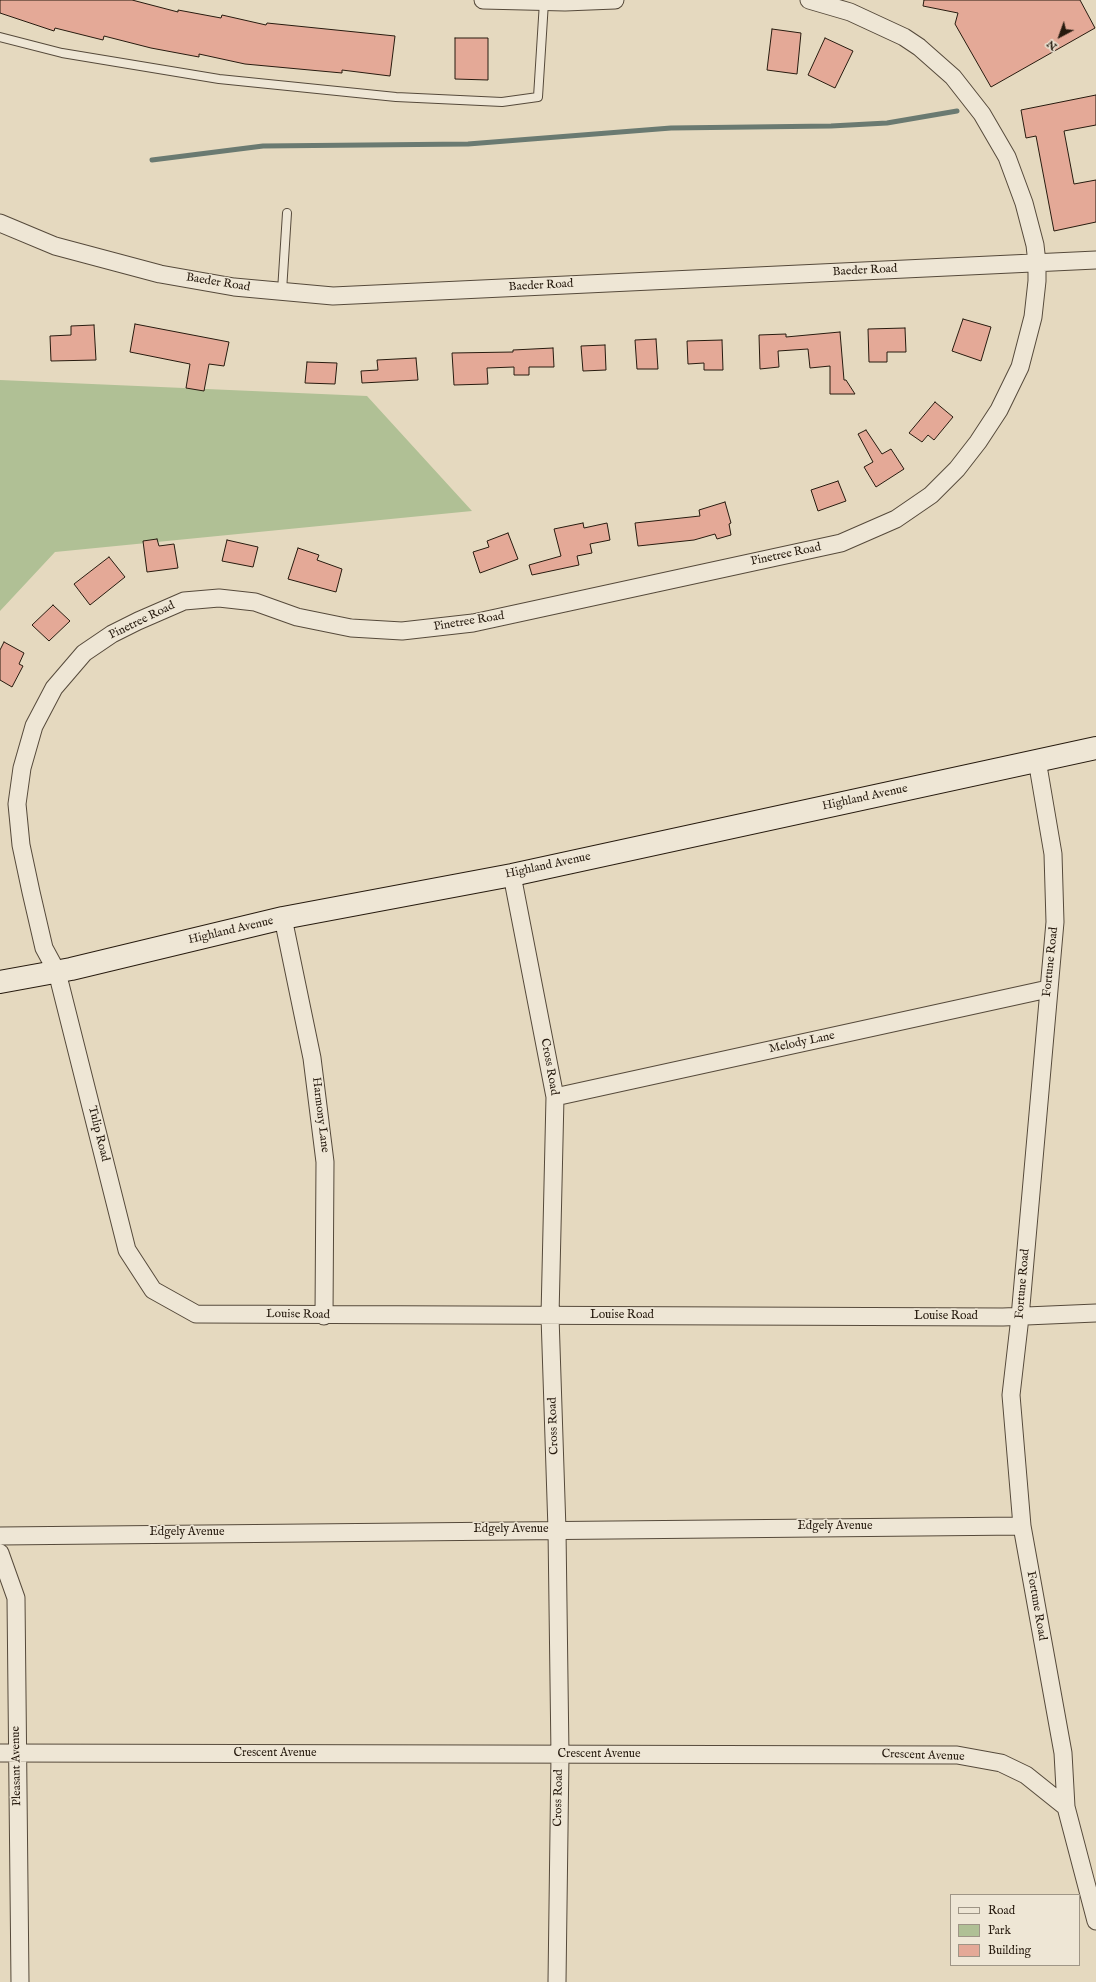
<!DOCTYPE html>
<style>
body{margin:0}
#map{position:relative;width:1096px;height:1982px;overflow:hidden;background:#e5d9bf;font-family:"IM FELL English",serif}
canvas{display:block}
.legend{position:absolute;left:950px;top:1894px;width:130px;height:72px;box-sizing:border-box;background:#eee6d5;border:1px solid #9e9586;margin:0;padding:5px 7px;list-style:none;font-size:12px;color:#271b0f}
.legend li{display:flex;align-items:center;gap:8px;height:20px}
.legend b{width:20px;border:1px solid #9e9586}
.north{position:absolute;left:1040px;top:16px;width:40px;height:40px;-webkit-text-stroke:3px #eee6d5;paint-order:stroke;rotate:221deg;font-size:11px;font-weight:700;line-height:16px;text-align:center;color:#271b0f}
.north::after{content:'';display:block;margin:auto;width:14px;height:18px;background:#271b0f;clip-path:polygon(50% 0,100% 100%,50% 72%,0 100%)}
</style>
<div id="map">
<canvas width="1096" height="1982"></canvas>
<ul class="legend">
<li><b style="height:5px;background:#eee6d5"></b>Road</li>
<li><b style="height:11px;background:#b0c095"></b>Park</li>
<li><b style="height:11px;background:#e4a997"></b>Building</li>
</ul>
<div class="north">N</div>
</div>
<script>
const ctx = document.querySelector('canvas').getContext('2d');
ctx.lineJoin = 'round';
function paint(path, color) {
  ctx.fillStyle = color;
  ctx.fill(path, 'evenodd');
}
function toPath(rows) {
  const path = new Path2D();
  for (const r of rows) {
    path.moveTo(r[0], r[1]);
    for (let i = 2; i < r.length; i += 2) path.lineTo(r[i], r[i + 1]);
  }
  return path;
}
function stroke(path, color, width, dash) {
  ctx.strokeStyle = color;
  ctx.lineWidth = width;
  ctx.lineCap = dash ? 'butt' : 'round';
  ctx.setLineDash(dash || []);
  ctx.stroke(path);
}
function drawText(font, color, halo, rows, align = 'center') {
  ctx.font = font + ' "IM FELL English",serif';
  ctx.lineWidth = 3;
  ctx.setLineDash([]);
  ctx.textBaseline = 'middle';
  ctx.strokeStyle = halo;
  ctx.fillStyle = color;
  for (const [text, x, y, turn = 0] of rows) {
    ctx.save();
    ctx.translate(x, y);
    ctx.rotate((+turn || 0) * Math.PI / 180);
    ctx.textAlign = isNaN(turn) ? turn : align;
    if (halo) ctx.strokeText(text, 0, 0);
    ctx.fillText(text, 0, 0);
    ctx.restore();
  }
}
paint(toPath([
 [0,380,367,396,472,511,55,552,0,611]
]), '#b0c095');
stroke(toPath([
 [152,160,263,146,468,144,671,128,831,126,887,123,957,111]
]), '#6a7a71', 5);
const building = toPath([
 [0,0,132,0,178,12,178,10,221,18,222,15,266,25,267,23,395,36,390,76,342,70,342,73,245,64,199,54,199,57,151,48,104,36,103,40,55,28,54,31,0,13,0,0],
 [924,0,1080,0,1095,28,991,87,955,24,958,13,923,6,924,0],
 [772,29,801,33,797,74,767,70,772,29],
 [455,38,488,38,488,80,455,79,455,38],
 [825,38,853,51,835,88,808,75,825,38],
 [1096,95,1096,125,1064,131,1074,184,1096,180,1096,222,1054,231,1036,136,1026,138,1021,110,1096,95],
 [963,319,991,327,981,361,952,351,963,319],
 [135,324,229,342,224,366,209,364,204,391,186,388,190,364,130,352,135,324],
 [94,325,96,360,51,361,50,336,71,335,71,326,94,325],
 [905,328,906,352,887,352,887,362,869,362,868,329,905,328],
 [840,332,844,380,846,380,855,394,830,394,830,366,810,368,808,349,778,351,779,367,760,369,759,335,786,334,786,337,840,332],
 [656,339,658,369,637,369,635,340,656,339],
 [722,340,723,370,704,370,704,363,688,364,687,341,722,340],
 [605,345,606,370,583,371,581,346,605,345],
 [553,348,554,367,529,367,529,375,514,375,514,367,487,368,488,384,454,385,452,353,513,352,513,350,553,348],
 [416,358,418,380,362,383,361,371,378,370,377,360,416,358],
 [307,362,337,363,335,384,305,383,307,362],
 [935,402,953,417,934,440,928,435,922,442,909,433,935,402],
 [866,430,882,454,891,449,904,469,876,487,864,467,873,462,858,434,866,430],
 [838,481,846,501,818,511,811,490,838,481],
 [725,502,731,523,729,524,731,535,717,539,715,534,694,540,638,546,635,523,700,516,699,510,725,502],
 [583,523,584,528,607,523,610,540,590,544,592,553,577,556,579,565,532,575,529,565,561,556,554,529,583,523],
 [508,533,518,559,480,573,473,552,489,547,487,541,508,533],
 [157,539,159,546,174,544,178,568,147,572,143,541,157,539],
 [227,540,258,547,253,567,222,561,227,540],
 [298,548,319,555,317,560,342,569,336,592,288,579,298,548],
 [109,557,125,577,90,605,74,584,109,557],
 [53,605,70,621,49,641,32,625,53,605],
 [4,642,24,653,19,664,23,666,12,687,0,680,0,650,4,642]
]);
paint(building, '#e4a997');
stroke(building, '#271b0f', 1);
const lane = toPath([
 [0,37,62,53,219,79,396,97,502,102,538,97,544,2],
 [282,291,287,213]
]);
const street = toPath([
 [483,0,565,2,615,0],
 [809,0,850,12,904,37,919,47,953,77,982,114,1007,157,1024,203,1035,245,1037,263,1037,281,1033,317,1020,367,999,410,978,442,957,469,931,495,896,519,841,543,473,623,402,631,351,628,297,617,255,602,219,598,184,601,138,621,112,634,84,653,54,688,34,726,22,768,17,804,21,845,31,892,44,948,57,972,127,1250,153,1290,196,1314,1003,1317,1096,1313],
 [0,223,55,246,160,274,234,287,333,296,1096,260],
 [1037,760,1053,854,1055,922,1020,1317,1011,1395,1022,1526,1063,1753,1066,1807,1096,1921],
 [512,875,555,1097,550,1316,557,1530,560,1755,557,1982],
 [283,918,312,1058,325,1162,324,1316],
 [555,1097,1048,989],
 [0,1536,1022,1526],
 [0,1553,16,1598,20,1982],
 [0,1753,957,1755,1001,1763,1026,1775,1066,1807]
]);
const secondary = toPath([
 [0,982,71,969,283,918,512,875,1096,748]
]);
stroke(lane, '#564a3b', 10);
stroke(street, '#564a3b', 19);
stroke(secondary, '#271b0f', 24);
stroke(lane, '#eee6d5', 8);
stroke(street, '#eee6d5', 17);
stroke(secondary, '#eee6d5', 22);
drawText('12px', '#271b0f', '#eee6d5', [
 ["Baeder Road",865,271,-3],
 ["Baeder Road",218,283,9],
 ["Baeder Road",541,286,-3],
 ["Pinetree Road",786,555,-12],
 ["Pinetree Road",142,621,-26],
 ["Pinetree Road",469,622,-9],
 ["Highland Avenue",865,798,-12],
 ["Highland Avenue",548,866,-12],
 ["Highland Avenue",231,931,-13],
 ["Fortune Road",1051,962,-84],
 ["Melody Lane",802,1043,-12],
 ["Cross Road",549,1067,80],
 ["Harmony Lane",320,1115,83],
 ["Tulip Road",98,1134,76],
 ["Fortune Road",1023,1284,-85],
 ["Louise Road",298,1315,1],
 ["Louise Road",622,1316],
 ["Louise Road",946,1317],
 ["Cross Road",554,1426,-92],
 ["Edgely Avenue",835,1527],
 ["Edgely Avenue",511,1530],
 ["Edgely Avenue",187,1533],
 ["Fortune Road",1036,1606,80],
 ["Crescent Avenue",275,1754],
 ["Crescent Avenue",599,1755],
 ["Crescent Avenue",923,1756,2],
 ["Pleasant Avenue",17,1766,-91],
 ["Cross Road",559,1798,-89]
]);
</script>
